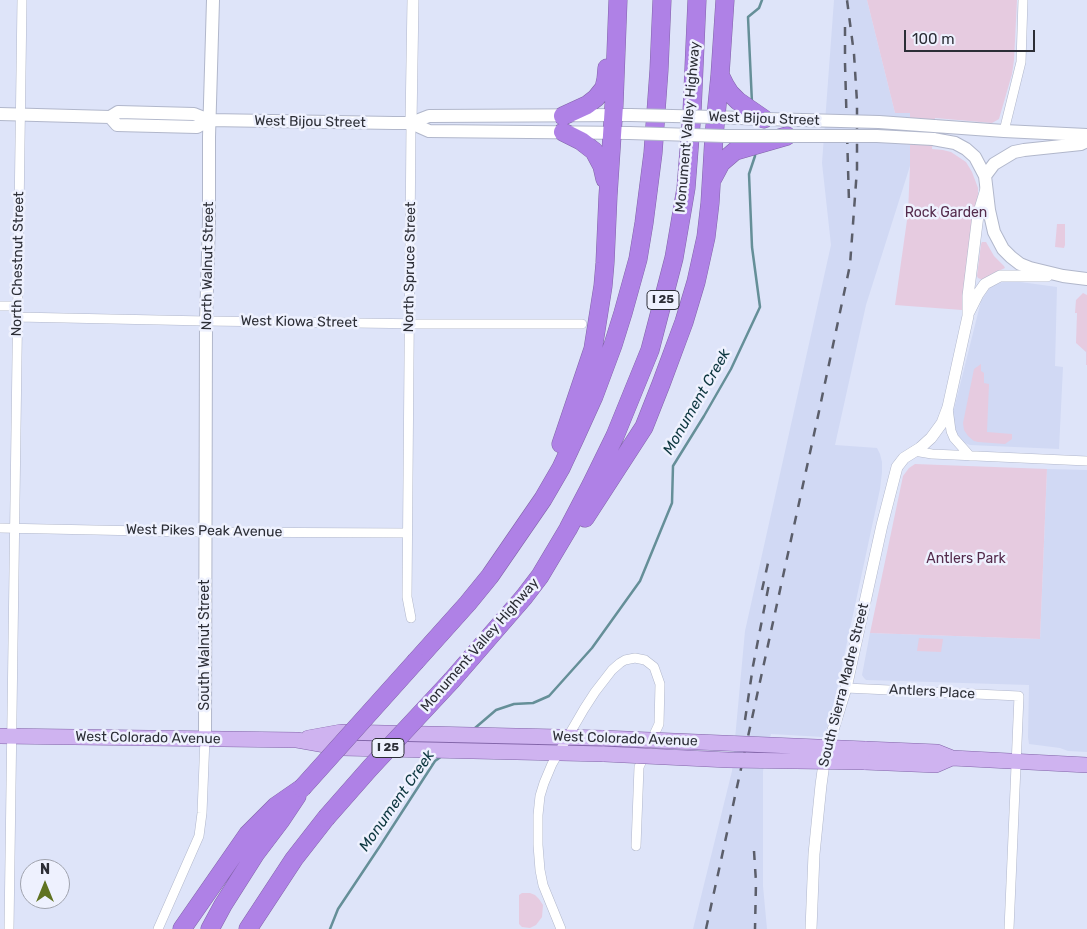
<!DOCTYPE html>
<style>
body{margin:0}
#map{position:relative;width:1087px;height:929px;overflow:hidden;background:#dee4f9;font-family:Rubik,sans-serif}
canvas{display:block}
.north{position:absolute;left:20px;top:859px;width:50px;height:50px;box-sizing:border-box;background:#eef1fe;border:1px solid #a0a3ae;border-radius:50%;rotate:0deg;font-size:14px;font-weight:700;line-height:20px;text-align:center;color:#2c2e36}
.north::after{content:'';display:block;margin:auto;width:18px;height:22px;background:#607321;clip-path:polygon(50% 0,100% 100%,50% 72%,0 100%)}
.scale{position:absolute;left:904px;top:30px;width:131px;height:22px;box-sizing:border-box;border:2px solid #2c2e36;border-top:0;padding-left:6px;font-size:15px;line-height:18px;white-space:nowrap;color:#2c2e36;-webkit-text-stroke:4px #eef1fe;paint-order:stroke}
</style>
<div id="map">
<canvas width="1087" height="929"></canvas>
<div class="north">N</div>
<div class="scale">100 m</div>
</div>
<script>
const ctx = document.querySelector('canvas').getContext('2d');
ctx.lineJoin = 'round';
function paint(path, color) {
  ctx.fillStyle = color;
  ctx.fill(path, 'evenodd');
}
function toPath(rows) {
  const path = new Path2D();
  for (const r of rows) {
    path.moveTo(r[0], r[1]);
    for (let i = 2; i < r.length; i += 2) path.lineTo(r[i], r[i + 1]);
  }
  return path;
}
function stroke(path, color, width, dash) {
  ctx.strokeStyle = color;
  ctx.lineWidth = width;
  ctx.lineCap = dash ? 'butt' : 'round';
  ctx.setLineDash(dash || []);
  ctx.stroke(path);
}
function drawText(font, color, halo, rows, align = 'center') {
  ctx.font = font + ' Rubik,sans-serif';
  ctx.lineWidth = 5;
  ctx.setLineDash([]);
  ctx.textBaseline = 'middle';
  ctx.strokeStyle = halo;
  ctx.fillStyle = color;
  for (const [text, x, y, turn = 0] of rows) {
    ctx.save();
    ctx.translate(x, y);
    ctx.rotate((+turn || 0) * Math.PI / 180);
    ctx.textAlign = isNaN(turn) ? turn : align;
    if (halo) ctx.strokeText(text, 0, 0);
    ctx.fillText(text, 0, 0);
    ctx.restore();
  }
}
paint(toPath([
 [834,0,867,0,895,113,910,113,910,166,866,305,835,445,877,448,880,454,882,462,882,472,880,489,831,717,823,737,771,734,763,771,763,886,767,929,693,929,732,771,745,631,831,245,822,163],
 [1006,281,1013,281,1057,287,1055,366,1063,367,1059,449,970,445,962,442,956,433,953,416,954,409,981,301,989,289,994,285],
 [1047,469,1087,470,1087,752,1068,751,1060,748,1029,744,1028,737,1029,685,866,680,864,678,862,675,870,633,1040,639]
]), '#d1d9f4');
paint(toPath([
 [867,0,1017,0,1014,60,1012,74,999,119,992,123,935,118,932,149,943,150,951,152,966,162,972,172,978,188,978,194,962,310,895,305,908,213,910,166,910,113,895,113],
 [1057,224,1065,224,1065,245,1064,248,1055,247],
 [982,242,986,242,994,256,1004,266,1005,268,992,274,983,280,978,278,977,276,981,244],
 [1083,293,1087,295,1087,365,1086,365,1086,352,1076,343,1077,313,1075,313,1076,300],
 [981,364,981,371,984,373,984,383,989,384,987,432,1012,434,1012,439,1005,444,978,442,974,441,968,436,964,430,963,423,974,369],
 [915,464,1047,469,1040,639,870,633,903,476,909,468],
 [919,638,943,639,941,652,917,651],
 [522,893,530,893,535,895,539,899,543,905,542,917,536,925,530,928,522,927,519,924,519,895]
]), '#e6cbe0');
stroke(toPath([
 [752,103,748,17,759,8,762,0],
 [475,728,496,710,514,704,533,703,549,696,592,648,640,581,672,503,673,466,704,416,731,369,760,307,752,247,749,174,755,156,755,153],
 [330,929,338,909,380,846,435,761,442,756]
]), '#658f98', 2.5);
const minor = toPath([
 [1004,131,1021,62,1023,0],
 [0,306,17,306],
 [17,317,206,321,428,324,582,324],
 [948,408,951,431,954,438,970,456],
 [914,451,932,454,1087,461],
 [0,528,190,532,407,533],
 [411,618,407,597,411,123],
 [846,688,1019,696,1009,929],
 [9,929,22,0],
 [158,929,199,836,202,813,205,738],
 [561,929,543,885,540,870,538,845,538,815,540,796,544,783,552,764,584,709,595,692,612,670,620,663,625,660,635,658,645,660,654,667,660,684,659,724,639,767,636,846]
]);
const tertiary = toPath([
 [411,123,413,0],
 [969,312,978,294,985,284,1000,276,1047,276],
 [811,929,814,854,821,785,825,756,846,688,882,525,897,467,904,458,920,448,931,438,942,423,948,407,968,316,968,296,978,215,986,189]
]);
const secondary = toPath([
 [0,114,110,117,118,112,194,114,209,120,394,123,411,123,429,116,630,115],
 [110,117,117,125,197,127,209,120],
 [715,117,764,119],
 [411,123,429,131,629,133],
 [934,126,1004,131,1087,135],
 [933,139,955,143,966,149,975,157,985,176,989,210,994,232,1003,249,1011,257,1020,264,1030,268,1063,276,1087,279],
 [985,176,994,164,1014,152,1024,150,1081,144,1087,141],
 [205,738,206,321,209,221,209,137,213,0]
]);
const primary = toPath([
 [0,736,297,740,342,748,604,754],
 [308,738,341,732,603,738],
 [865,749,937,752,952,758,1087,765],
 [864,762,936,765,952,758]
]);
const motorway = toPath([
 [720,75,725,85,730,93,738,101,764,119],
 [563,116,587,105,596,98,604,88,606,79,607,68],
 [563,132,581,141,594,151,602,166,605,179],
 [713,178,721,163,735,151,787,136],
 [561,444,593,349,603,286,605,263,608,196,614,105,618,0],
 [585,518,644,427,661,384,684,322,696,282,706,237,710,203,714,136,720,75,725,0],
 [416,661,468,603,490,576,543,499,561,468,575,438,594,396,613,345,623,313,638,259,644,223,653,153,659,70,662,0],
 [452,680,524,597,540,576,568,529,591,485,615,436,650,350,674,258,686,188,692,112,697,0],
 [182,929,248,834,276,806,302,788],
 [210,929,223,905,256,853,281,820,297,796],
 [248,929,294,859,326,818]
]);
stroke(minor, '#b1b7cb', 10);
stroke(tertiary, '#b1b7cb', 12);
stroke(secondary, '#b1b7cb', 14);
stroke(primary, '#8164a8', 16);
stroke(motorway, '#8164a8', 19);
stroke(minor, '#fff', 9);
stroke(tertiary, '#fff', 11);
stroke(secondary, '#fff', 12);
stroke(primary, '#cfb3f0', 15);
stroke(motorway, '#af81e6', 18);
stroke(toPath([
 [845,27,845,63,849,202],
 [762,590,768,563],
 [745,720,753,666,769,584],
 [754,851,756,882,755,929],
 [706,929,818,416,850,265,857,169,857,102,854,54,847,0]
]), '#5b5e6a', 2.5, [9, 9]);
const secondaryBridge = toPath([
 [630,115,715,117],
 [764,119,879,122,934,126],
 [629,133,725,136,877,136,933,139]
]);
const primaryBridge = toPath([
 [603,738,865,749],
 [604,754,728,760,864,762]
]);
const motorwayBridge = toPath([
 [302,788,416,661],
 [326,818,370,768,452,680]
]);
stroke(secondaryBridge, '#b1b7cb', 14, []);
stroke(primaryBridge, '#8164a8', 16, []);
stroke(motorwayBridge, '#8164a8', 19, []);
stroke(secondaryBridge, '#fff', 12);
stroke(primaryBridge, '#cfb3f0', 15);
stroke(motorwayBridge, '#af81e6', 18);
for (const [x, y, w] of [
 [663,300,32],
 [388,748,32]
]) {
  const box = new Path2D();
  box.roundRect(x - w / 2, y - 9.5, w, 19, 4);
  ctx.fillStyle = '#eef1fe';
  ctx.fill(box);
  stroke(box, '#2c2e36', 1);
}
drawText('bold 12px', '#2c2e36', null, [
 ["I 25",663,300],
 ["I 25",388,748]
]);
drawText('14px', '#2c2e36', '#eef1fe', [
 ["West Bijou Street",764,119,2],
 ["West Bijou Street",310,122,1],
 ["Monument Valley Highway",688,127,-85],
 ["North Chestnut Street",18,264,-89],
 ["North Walnut Street",208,266,-89],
 ["North Spruce Street",410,267,-89],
 ["West Kiowa Street",299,322,1],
 ["West Pikes Peak Avenue",204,531,1],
 ["South Walnut Street",205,645,-90],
 ["Monument Valley Highway",480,645,-49],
 ["South Sierra Madre Street",844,685,-76],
 ["Antlers Place",932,692,3],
 ["West Colorado Avenue",148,738,1],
 ["West Colorado Avenue",625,739,2]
]);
drawText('14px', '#542b4c', '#eef1fe', [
 ["Rock Garden",946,213],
 ["Antlers Park",966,559]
]);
drawText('italic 15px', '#0d373f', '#eef1fe', [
 ["Monument Creek",697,402,-60],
 ["Monument Creek",397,801,-55]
]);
</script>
